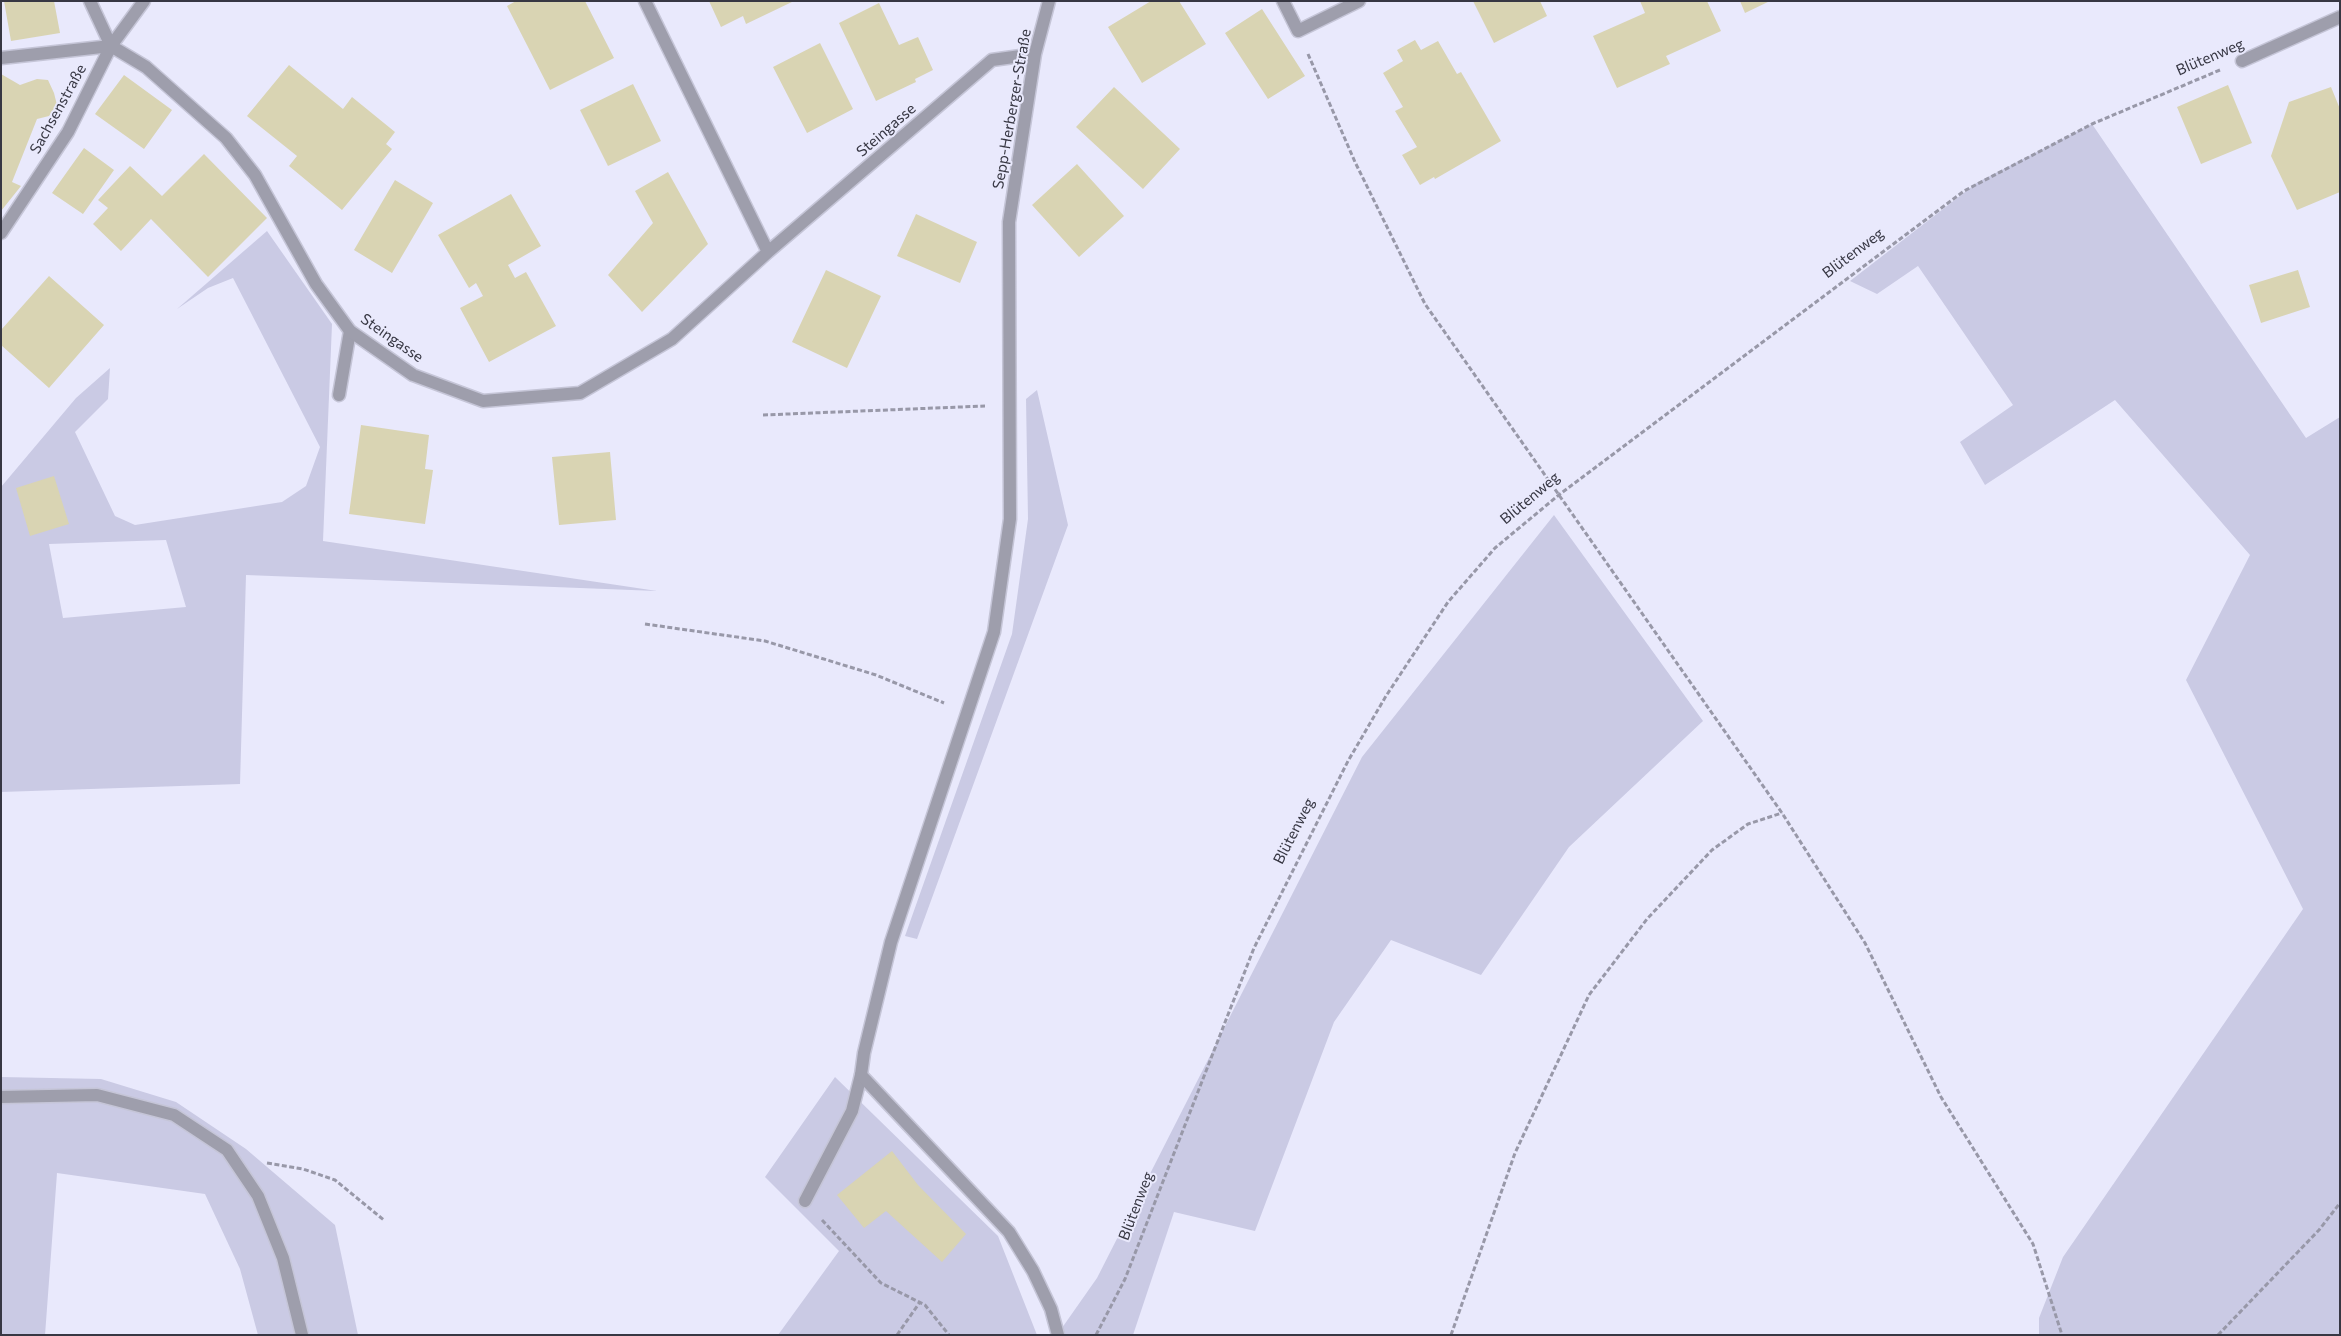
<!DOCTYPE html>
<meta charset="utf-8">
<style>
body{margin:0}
#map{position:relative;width:2341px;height:1336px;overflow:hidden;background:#e9e9fc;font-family:Commissioner,sans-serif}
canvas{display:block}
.frame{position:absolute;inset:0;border:2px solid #373743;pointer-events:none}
</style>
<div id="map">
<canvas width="2341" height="1336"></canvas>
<div class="frame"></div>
</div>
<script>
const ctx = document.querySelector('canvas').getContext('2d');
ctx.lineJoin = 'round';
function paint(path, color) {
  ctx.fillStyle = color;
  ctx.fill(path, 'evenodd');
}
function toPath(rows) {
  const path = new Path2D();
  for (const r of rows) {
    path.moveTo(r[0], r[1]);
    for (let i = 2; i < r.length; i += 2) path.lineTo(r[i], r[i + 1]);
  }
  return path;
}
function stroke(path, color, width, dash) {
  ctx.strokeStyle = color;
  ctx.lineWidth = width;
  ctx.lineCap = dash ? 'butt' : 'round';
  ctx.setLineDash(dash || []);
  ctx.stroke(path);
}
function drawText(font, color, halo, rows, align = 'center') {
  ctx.font = font + ' Commissioner,sans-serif';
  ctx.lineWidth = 4;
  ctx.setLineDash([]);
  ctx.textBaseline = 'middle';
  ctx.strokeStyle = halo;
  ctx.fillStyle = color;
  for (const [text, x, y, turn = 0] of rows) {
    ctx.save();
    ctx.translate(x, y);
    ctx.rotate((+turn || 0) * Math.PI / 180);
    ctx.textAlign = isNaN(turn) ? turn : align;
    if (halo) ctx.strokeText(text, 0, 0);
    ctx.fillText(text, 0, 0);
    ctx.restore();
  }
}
paint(toPath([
 [2092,124,2306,438,2340,417,2340,1335,2039,1335,2039,1318,2063,1257,2303,909,2186,680,2250,555,2115,400,1985,485,1960,442,2013,405,1918,266,1877,294,1850,281,1978,182],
 [267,231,332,324,323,541,657,591,246,575,240,784,1,792,1,487,76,398,110,368,108,399,75,432,115,516,135,525,282,502,306,486,320,447,233,278,208,288,177,309],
 [166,540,186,607,63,618,49,544],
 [1037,390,1068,525,917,939,905,936,1012,634,1028,519,1026,399],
 [1554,515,1703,721,1569,847,1481,975,1391,940,1334,1022,1255,1231,1174,1212,1133,1335,1057,1335,1097,1278,1362,757],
 [1,1077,101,1079,176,1102,246,1149,335,1225,358,1335,258,1335,240,1269,205,1194,57,1173,45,1335,1,1335],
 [835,1077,998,1236,1037,1335,778,1335,839,1251,765,1177]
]), '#cacae4');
paint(toPath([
 [4,1,54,1,60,33,11,41],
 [516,1,585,1,614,58,550,90,507,6],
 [709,1,794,1,746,24,743,16,721,27],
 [1151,1,1179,1,1206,44,1142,83,1108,27],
 [1473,1,1540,1,1547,16,1494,43],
 [1640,1,1707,1,1721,31,1666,56,1670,64,1617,88,1593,36,1645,13],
 [1740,1,1770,1,1745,13],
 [879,3,899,45,918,37,933,70,915,79,916,82,876,101,839,23],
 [1262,9,1305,76,1268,99,1225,33],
 [1415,40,1421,50,1438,41,1457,74,1461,72,1501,141,1435,179,1434,177,1420,185,1402,155,1417,147,1395,111,1403,107,1383,73,1403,61,1397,50],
 [820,43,853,109,807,133,773,67],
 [289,65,343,109,352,97,395,132,386,144,392,149,342,210,289,166,297,156,247,116],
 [1,74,20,85,37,79,48,80,54,93,57,105,49,116,37,119,12,182,21,186,1,211],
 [124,75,172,110,144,149,95,114],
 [633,84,661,141,608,166,580,110],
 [2228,85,2252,143,2201,164,2177,107],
 [1114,87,1180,149,1143,189,1076,127],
 [2331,87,2340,109,2340,192,2297,210,2271,156,2289,102],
 [84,148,114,170,83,214,52,193],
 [204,154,267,218,208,277,151,219,121,251,93,224,108,208,98,200,130,166,162,196],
 [1077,164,1124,216,1079,257,1032,205],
 [668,172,708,244,642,312,608,275,653,223,635,191],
 [395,180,433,203,392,273,354,250],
 [511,194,541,246,508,265,515,278,526,272,556,326,489,362,460,308,483,296,476,283,469,288,438,235],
 [916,214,977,242,960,283,897,256],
 [826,270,881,296,847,368,792,342],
 [2298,270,2310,307,2261,323,2249,285],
 [49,276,104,325,49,388,1,345,1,330],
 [361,425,429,435,425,469,433,470,425,524,349,514],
 [610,452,616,520,559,525,552,457],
 [54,476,69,524,30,536,16,488],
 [892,1151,918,1185,966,1234,942,1262,886,1211,864,1228,837,1195]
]), '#d9d4b3');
const service = toPath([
 [339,395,350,331],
 [805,1201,852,1111,861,1075]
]);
const minor = toPath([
 [90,1,111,46],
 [645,1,768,252],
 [1049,1,1035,54,1009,222,1010,519,994,632,891,942,864,1053,861,1075,1009,1232,1033,1271,1051,1309,1058,1335],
 [1283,1,1298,31,1359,1],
 [111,46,146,67,226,138,255,175,316,284,350,331,413,375,483,401,580,393,672,339,768,252,992,60,1035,54],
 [1,58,111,46],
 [2242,61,2340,17],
 [1,233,68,132,111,46,144,1],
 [1,1097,97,1095,174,1115,227,1150,258,1196,283,1258,302,1335]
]);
stroke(service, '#c5c5d7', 15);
stroke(minor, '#c5c5d7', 15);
stroke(toPath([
 [1308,54,1355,162,1425,304,1782,813,1865,943,1941,1097,2033,1244,2062,1335],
 [763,415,985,406],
 [645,624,765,641,876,675,944,703],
 [267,1163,303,1169,335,1180,385,1221],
 [822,1220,881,1283,925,1305,949,1335],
 [897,1335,920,1302],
 [1096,1335,1125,1279,1254,948,1348,761,1386,696,1448,602,1495,548,1560,494,1964,191,2092,124,2220,70],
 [1451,1335,1515,1153,1589,995,1647,919,1712,850,1748,824,1782,813],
 [2218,1335,2319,1230,2340,1203]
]), '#9898a8', 3, [5, 2.5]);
stroke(service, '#9e9eac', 12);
stroke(minor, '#9e9eac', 12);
drawText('15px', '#373743', '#e9e9fc', [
 ["Blütenweg",2210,57,-23],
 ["Sachsenstraße",58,109,-61],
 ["Sepp-Herberger-Straße",1012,109,-80],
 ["Steingasse",886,130,-41],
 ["Blütenweg",1853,253,-37],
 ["Steingasse",392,338,35],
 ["Blütenweg",1530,498,-40],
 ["Blütenweg",1294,831,-63],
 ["Blütenweg",1136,1206,-69]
]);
</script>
